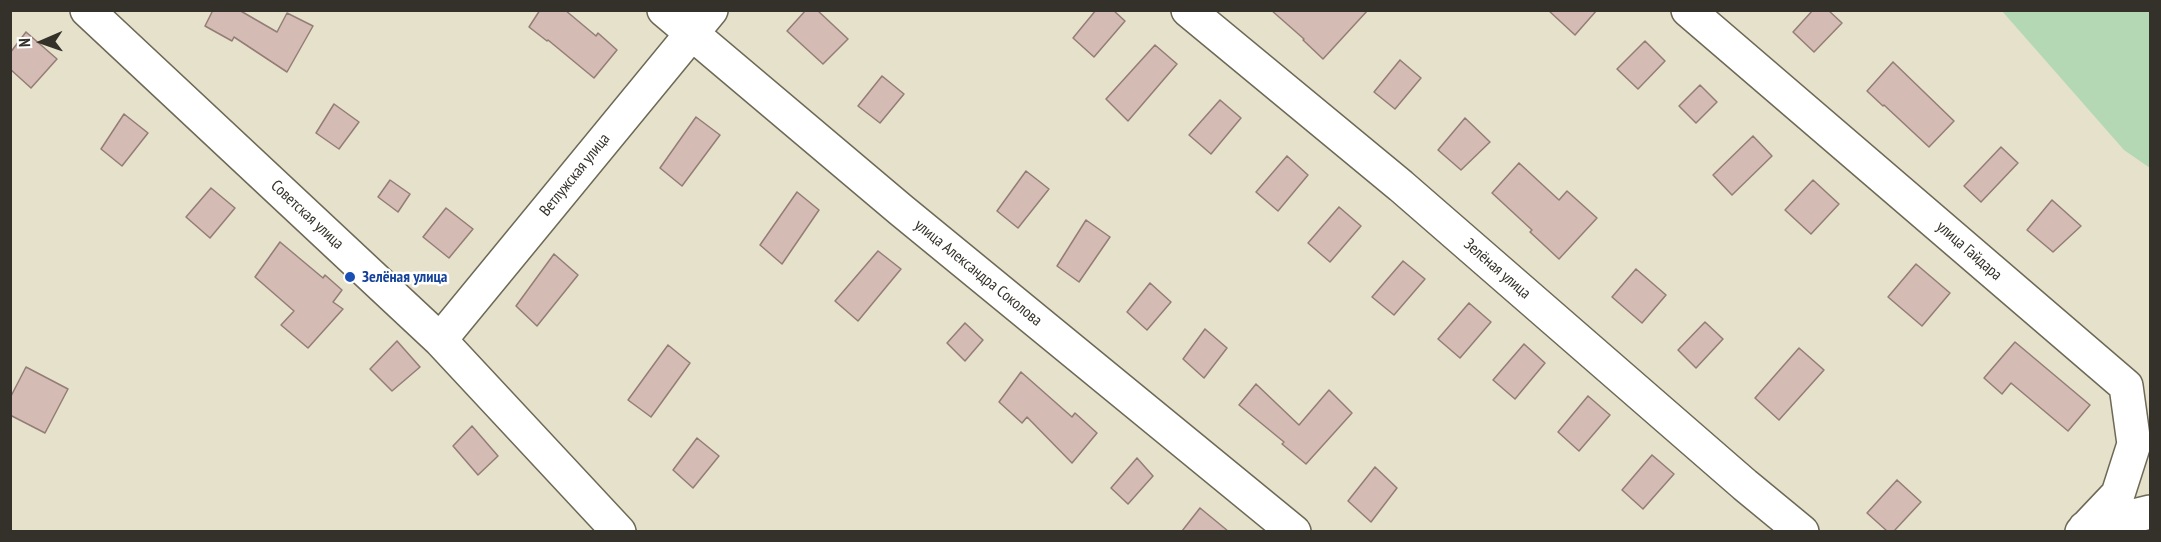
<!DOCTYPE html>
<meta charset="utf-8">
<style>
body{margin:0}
#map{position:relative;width:2161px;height:542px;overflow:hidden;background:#e5e1cb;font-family:"PT Sans Narrow",sans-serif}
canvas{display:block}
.frame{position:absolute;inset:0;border:12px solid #333129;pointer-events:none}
.north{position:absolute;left:12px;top:12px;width:60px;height:60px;-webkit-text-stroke:4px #fff;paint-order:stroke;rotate:268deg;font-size:16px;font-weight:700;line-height:24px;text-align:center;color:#333129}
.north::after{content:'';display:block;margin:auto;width:21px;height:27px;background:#333129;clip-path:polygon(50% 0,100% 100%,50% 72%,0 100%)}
</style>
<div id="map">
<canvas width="2161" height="542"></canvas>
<div class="frame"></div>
<div class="north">N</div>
</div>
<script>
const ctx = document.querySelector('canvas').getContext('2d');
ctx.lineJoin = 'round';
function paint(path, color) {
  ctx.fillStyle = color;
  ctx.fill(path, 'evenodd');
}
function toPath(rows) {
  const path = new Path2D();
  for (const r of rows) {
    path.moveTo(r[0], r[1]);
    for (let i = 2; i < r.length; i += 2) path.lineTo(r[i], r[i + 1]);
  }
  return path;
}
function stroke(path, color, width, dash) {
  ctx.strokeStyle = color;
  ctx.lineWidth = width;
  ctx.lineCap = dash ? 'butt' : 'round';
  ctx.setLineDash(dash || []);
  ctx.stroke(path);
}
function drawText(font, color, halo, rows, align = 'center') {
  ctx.font = font + ' "PT Sans Narrow",sans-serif';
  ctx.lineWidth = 5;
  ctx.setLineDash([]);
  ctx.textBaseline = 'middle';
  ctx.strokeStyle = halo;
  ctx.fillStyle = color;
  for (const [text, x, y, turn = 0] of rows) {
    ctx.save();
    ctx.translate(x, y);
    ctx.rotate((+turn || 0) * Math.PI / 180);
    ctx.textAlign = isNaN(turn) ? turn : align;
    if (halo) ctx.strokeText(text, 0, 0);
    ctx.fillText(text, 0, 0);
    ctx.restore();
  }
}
paint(toPath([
 [2002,11,2150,11,2150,168,2124,150]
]), '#b4d8b4');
const building = toPath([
 [213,10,239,10,277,32,287,13,313,26,287,72,234,37,232,41,205,26,213,10],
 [540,10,565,10,596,36,598,33,617,50,594,78,548,40,547,41,529,27,540,10],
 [806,10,817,10,848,39,823,64,787,31,806,10],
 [1096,10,1113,10,1125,21,1094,57,1073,38,1096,10],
 [1271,10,1368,10,1323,59,1303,40,1304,39,1271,10],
 [1548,10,1597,10,1575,35,1548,10],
 [1813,10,1828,10,1842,23,1814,52,1793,32,1813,10],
 [26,32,57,59,31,88,10,69,10,53,26,32],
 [1645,41,1665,61,1638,89,1617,69,1645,41],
 [1155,45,1177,64,1128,121,1106,99,1155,45],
 [1400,60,1421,78,1395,109,1374,92,1400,60],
 [1893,62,1954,121,1929,147,1884,105,1883,106,1867,91,1893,62],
 [882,76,904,94,880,123,858,106,882,76],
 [1700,85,1717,102,1696,123,1679,106,1700,85],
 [1220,100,1241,118,1211,154,1189,135,1220,100],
 [334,104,359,122,339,149,316,133,334,104],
 [124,114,148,133,122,166,101,149,124,114],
 [696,117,720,135,682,186,660,168,696,117],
 [1465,118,1490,142,1461,170,1438,150,1465,118],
 [1753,136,1772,156,1732,195,1713,175,1753,136],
 [2001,147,2018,163,1981,202,1964,186,2001,147],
 [1287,156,1308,175,1278,211,1256,192,1287,156],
 [1519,163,1559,200,1567,191,1597,218,1559,259,1530,232,1532,230,1492,193,1519,163],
 [1026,171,1049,189,1018,228,997,211,1026,171],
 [390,180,410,194,398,212,378,197,390,180],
 [1813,180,1839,204,1811,234,1785,210,1813,180],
 [211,188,235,208,210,238,186,217,211,188],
 [797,192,819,210,782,264,760,245,797,192],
 [2052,200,2081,226,2053,252,2027,230,2052,200],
 [1339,207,1361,226,1330,262,1308,243,1339,207],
 [446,208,473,229,449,258,423,237,446,208],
 [1086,220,1110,237,1079,282,1057,266,1086,220],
 [280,242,323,278,325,275,342,290,333,302,343,309,308,348,281,325,294,311,255,277,280,242],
 [878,251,901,269,858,321,835,301,878,251],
 [554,254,578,275,537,326,516,306,554,254],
 [1403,261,1425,279,1394,315,1372,297,1403,261],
 [1916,264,1950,293,1922,326,1888,297,1916,264],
 [1636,269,1666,295,1642,323,1612,297,1636,269],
 [1150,283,1171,302,1147,330,1127,312,1150,283],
 [1469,303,1491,322,1460,358,1438,339,1469,303],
 [1705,322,1723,339,1696,368,1678,350,1705,322],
 [965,323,983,340,965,361,947,343,965,323],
 [1205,329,1227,348,1204,378,1183,359,1205,329],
 [397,341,420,367,392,391,370,369,397,341],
 [2015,342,2090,405,2068,431,2011,383,2002,394,1984,378,2015,342],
 [1524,344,1545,363,1515,399,1493,380,1524,344],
 [668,345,690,363,651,417,628,400,668,345],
 [1799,348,1824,370,1779,420,1755,398,1799,348],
 [26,367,68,389,45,433,10,415,10,398,26,367],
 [1021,372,1072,417,1075,413,1097,433,1072,463,1027,417,1022,423,999,402,1021,372],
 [1256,384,1299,425,1329,390,1352,413,1306,464,1282,444,1284,442,1239,405,1256,384],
 [1588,396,1610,415,1579,451,1558,432,1588,396],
 [472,426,498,456,478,475,453,446,472,426],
 [697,438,719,456,693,488,673,470,697,438],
 [1652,455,1674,474,1643,509,1622,490,1652,455],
 [1137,458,1153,476,1128,504,1111,488,1137,458],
 [1375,467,1397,488,1371,522,1348,501,1375,467],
 [1897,480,1921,502,1894,531,1887,531,1867,513,1897,480],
 [1200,508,1228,531,1182,531,1200,508]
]);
paint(building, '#d4bbb4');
stroke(building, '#937d76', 1.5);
const minor = toPath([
 [87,10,440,340,619,532],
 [664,10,901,210,1294,532],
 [1188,10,1401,186,1745,485,1802,532],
 [1688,10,2126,386,2134,444,2118,494,2082,532],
 [440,340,711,10],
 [2085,528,2150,512]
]);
stroke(minor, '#6d6956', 36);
stroke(minor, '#fff', 33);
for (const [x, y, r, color] of [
 [350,277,6,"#1a4fb4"]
]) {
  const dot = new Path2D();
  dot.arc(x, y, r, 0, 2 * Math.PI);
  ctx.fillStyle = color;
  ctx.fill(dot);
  stroke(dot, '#fff', 2);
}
drawText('16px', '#333129', '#fff', [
 ["Ветлужская улица",575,175,-51],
 ["Советская улица",307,215,43],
 ["улица Гайдара",1969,251,41],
 ["Зелёная улица",1497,269,41],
 ["улица Александра Соколова",978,273,39]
]);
drawText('bold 16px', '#164399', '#fff', [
 ["Зелёная улица",362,277]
], 'left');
</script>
